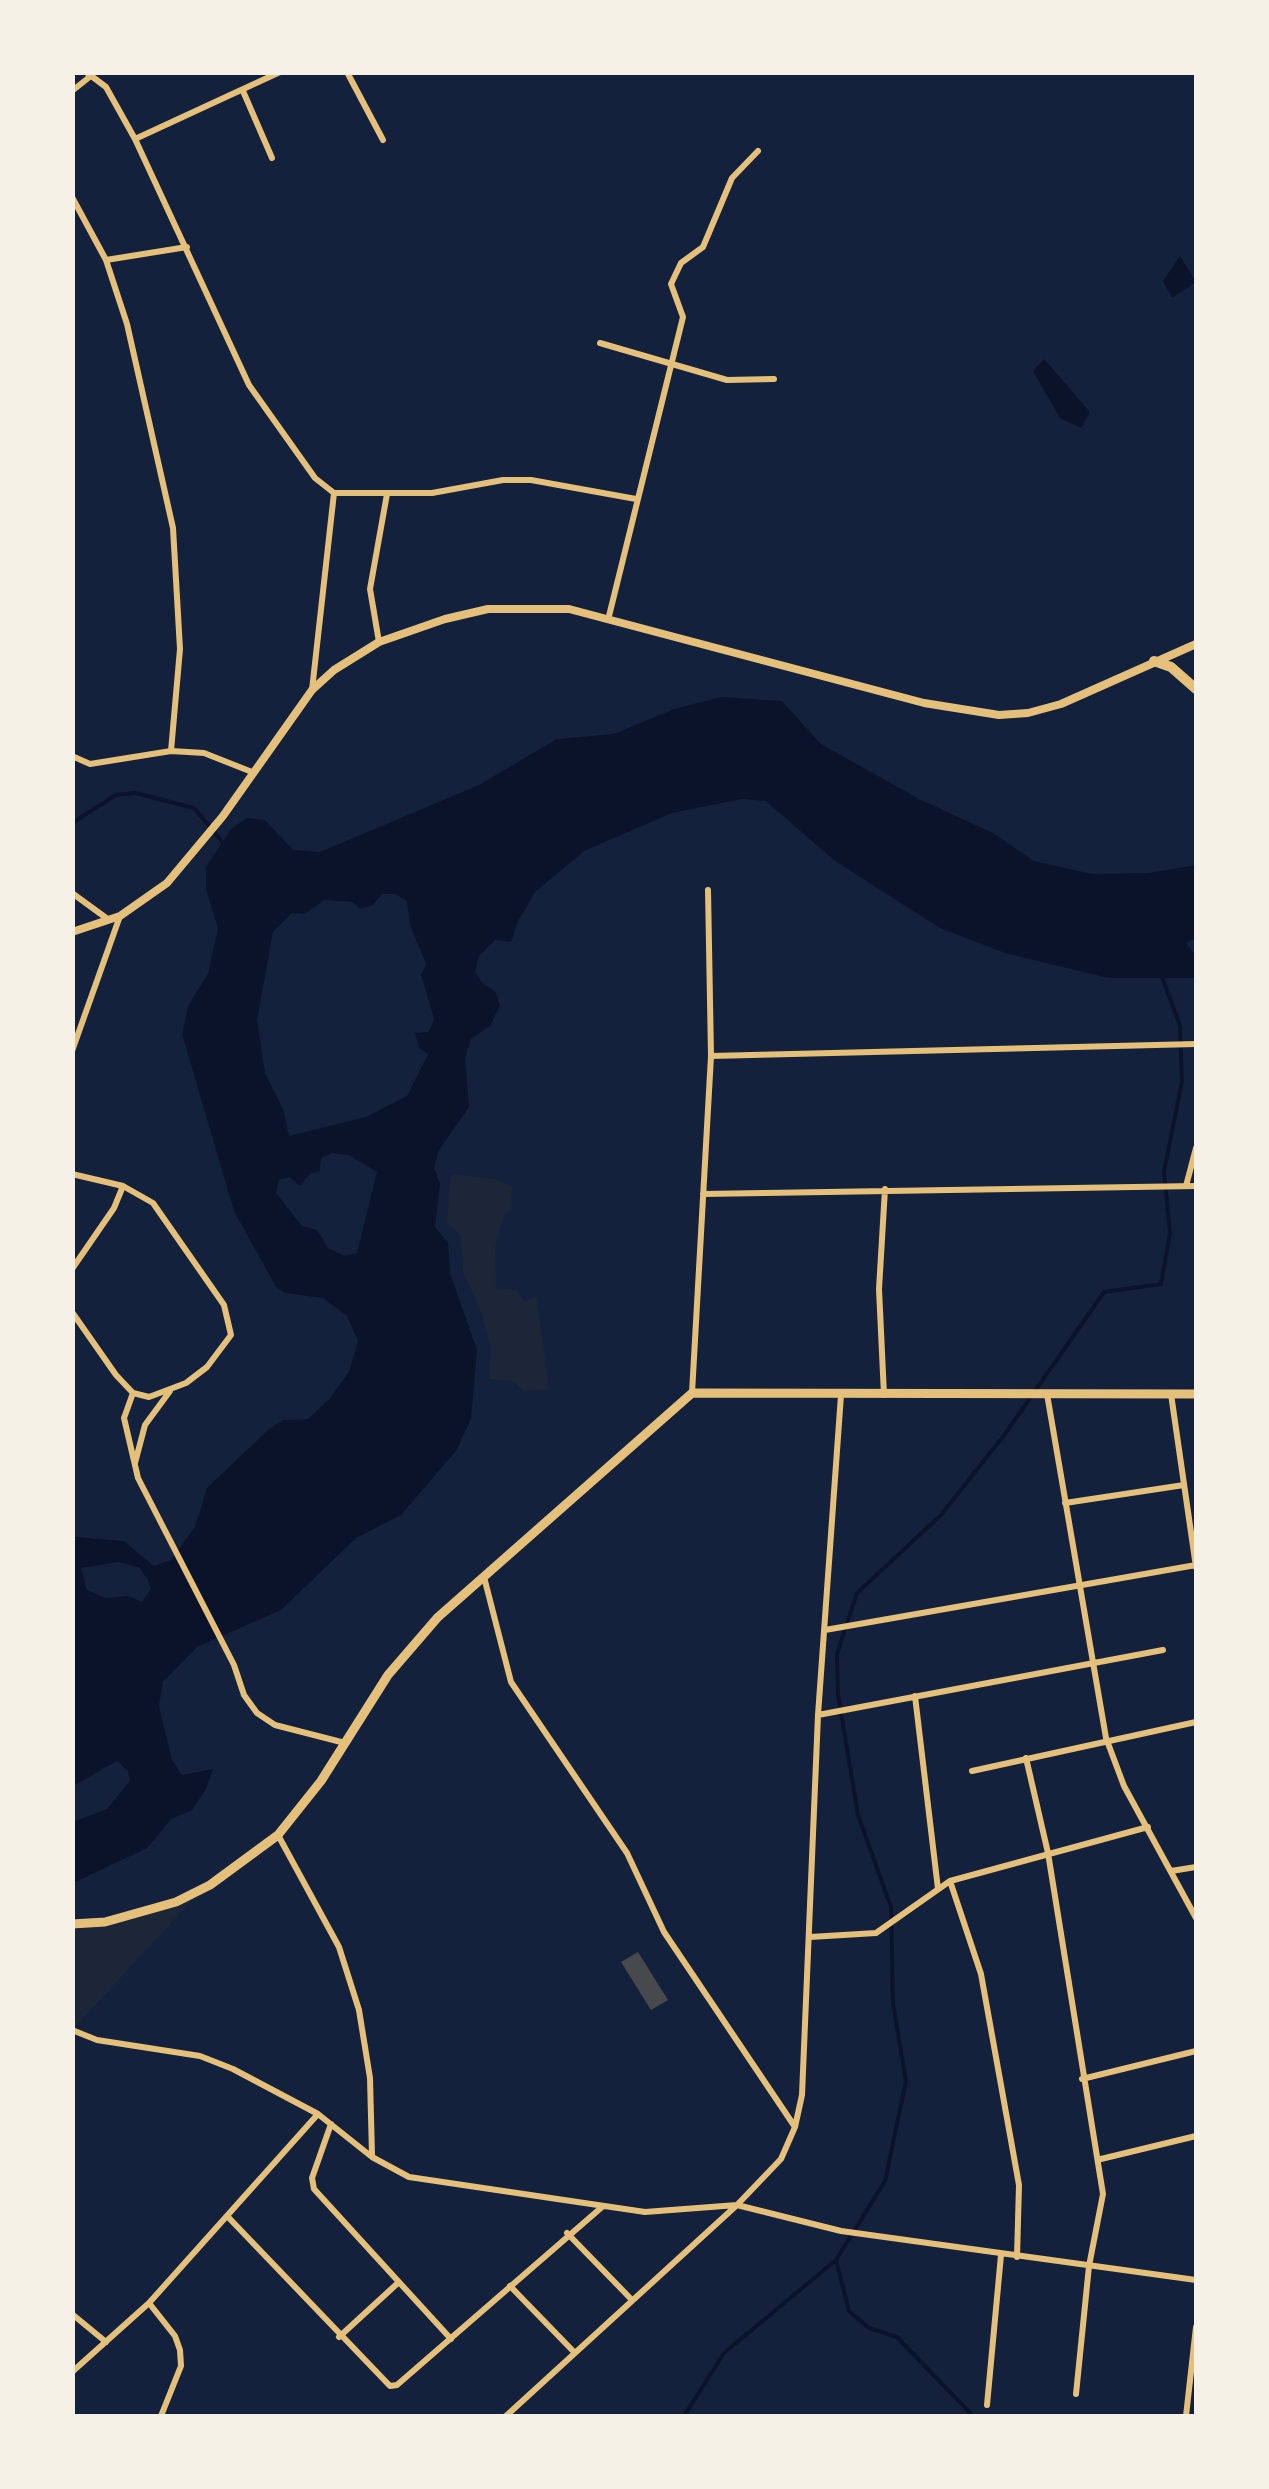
<!DOCTYPE html>
<style>
body{margin:0}
#map{position:relative;width:1269px;height:2489px;overflow:hidden;background:#14213d;font-family:"Open Sans",sans-serif}
canvas{display:block}
.frame{position:absolute;inset:0;border:75px solid #f6f1e7;pointer-events:none}
</style>
<div id="map">
<canvas width="1269" height="2489"></canvas>
<div class="frame"></div>
</div>
<script>
const ctx = document.querySelector('canvas').getContext('2d');
ctx.lineJoin = 'round';
function paint(path, color) {
  ctx.fillStyle = color;
  ctx.fill(path, 'evenodd');
}
function toPath(rows) {
  const path = new Path2D();
  for (const r of rows) {
    path.moveTo(r[0], r[1]);
    for (let i = 2; i < r.length; i += 2) path.lineTo(r[i], r[i + 1]);
  }
  return path;
}
function stroke(path, color, width, dash) {
  ctx.strokeStyle = color;
  ctx.lineWidth = width;
  ctx.lineCap = dash ? 'butt' : 'round';
  ctx.setLineDash(dash || []);
  ctx.stroke(path);
}
paint(toPath([
 [451,1174,494,1179,512,1187,511,1209,503,1218,495,1248,496,1288,516,1290,525,1301,536,1296,549,1389,524,1391,513,1381,489,1379,491,1349,482,1314,463,1271,461,1236,447,1223],
 [197,1895,75,2027,73,2026,73,1927]
]), '#1d2539');
paint(toPath([
 [1180,256,1196,282,1172,298,1163,281],
 [1044,359,1090,412,1081,428,1060,418,1033,371],
 [721,697,782,701,821,744,919,799,993,833,1034,861,1092,874,1149,873,1196,865,1196,938,1186,943,1196,956,1196,978,1108,978,1005,953,940,928,835,861,766,801,742,799,672,813,584,851,536,891,518,921,511,942,495,940,479,956,475,971,482,983,495,991,500,1005,490,1026,471,1039,465,1058,469,1107,439,1150,434,1168,440,1184,435,1227,448,1242,450,1273,477,1350,471,1419,456,1451,401,1515,356,1538,281,1610,197,1647,163,1682,159,1706,172,1760,182,1775,213,1769,206,1789,192,1810,171,1819,147,1848,73,1883,73,1822,107,1809,130,1781,128,1771,117,1761,73,1786,72,1532,75,1537,124,1541,154,1566,171,1560,195,1527,207,1488,268,1430,283,1420,308,1419,330,1398,349,1372,358,1341,347,1316,323,1298,285,1293,276,1287,234,1211,182,1034,188,1006,208,974,218,928,206,889,206,867,231,829,247,818,265,820,293,850,320,852,479,785,557,739,614,734,674,709],
 [382,894,395,894,407,901,410,925,426,964,421,975,434,1018,429,1032,415,1033,419,1048,428,1054,407,1096,366,1117,289,1136,283,1109,265,1073,257,1020,273,932,292,913,304,914,325,900,352,902,360,909,373,905],
 [332,1153,349,1155,377,1172,357,1253,345,1256,328,1248,317,1230,302,1226,276,1193,279,1180,289,1177,300,1186,309,1174,320,1171,321,1158],
 [118,1562,140,1568,147,1579,151,1589,142,1602,129,1596,106,1598,87,1590,81,1568]
]), '#0b132b');
stroke(toPath([
 [72,823,116,795,135,793,194,808,225,845],
 [836,2260,849,2311,869,2328,897,2337,973,2416],
 [684,2416,724,2353,836,2260,885,2181,906,2081,893,2003,891,1907,858,1815,838,1695,837,1654,857,1593,941,1515,1005,1434,1104,1292,1161,1284,1170,1233,1164,1172,1182,1081,1180,1026,1161,974]
]), '#0b132b', 4);
paint(toPath([
 [638,1952,668,2000,651,2010,621,1962]
]), '#48494c');
stroke(toPath([
 [86,72,106,87,135,139,249,385,315,478,334,493,432,493,503,480,531,480,636,499],
 [347,72,383,140],
 [72,91,92,75],
 [243,91,272,158],
 [135,139,280,72],
 [72,197,106,260,127,324,173,528,180,649,171,751],
 [106,260,187,247],
 [600,343,727,380,774,379],
 [609,616,683,317,671,284,681,263,703,247,732,178,758,151],
 [379,642,370,589,387,494],
 [312,690,334,493],
 [72,756,90,764,171,751,204,753,252,772],
 [72,893,109,920],
 [72,1051,120,916],
 [711,1056,1196,1044],
 [72,1174,123,1186,153,1203,224,1305,231,1335,207,1367,186,1383,149,1397,133,1393,116,1375,72,1312],
 [1186,1186,1196,1148],
 [703,1194,1196,1186],
 [72,1269,114,1208,123,1186],
 [133,1393,124,1418,138,1478,234,1665,244,1695,257,1713,275,1725,345,1743],
 [692,1393,711,1056,708,890],
 [1047,1394,1106,1738,1124,1786,1196,1918],
 [1171,1394,1196,1567],
 [884,1395,879,1289,885,1189],
 [135,1463,145,1425,170,1391],
 [1065,1503,1184,1485],
 [484,1577,511,1682,627,1853,664,1932,795,2127],
 [825,1630,1196,1565],
 [915,1696,938,1889],
 [818,1715,1163,1650],
 [1026,1758,1048,1853,1103,2194,1089,2266,1076,2394],
 [972,1771,1196,1722],
 [278,1835,339,1947,359,2010,370,2078,372,2155],
 [1171,1871,1196,1867],
 [950,1881,981,1974,1019,2185,1017,2257],
 [810,1937,876,1933,950,1881,1148,1827],
 [72,2030,97,2040,200,2056,233,2069,318,2114,372,2157,409,2177,645,2212,737,2205,841,2231,1196,2280],
 [1082,2079,1196,2051],
 [331,2124,312,2178,314,2189,451,2339],
 [1101,2159,1196,2136],
 [229,2218,390,2386,397,2385,602,2207],
 [567,2233,632,2300],
 [510,2286,575,2353],
 [149,2303,175,2336,180,2350,181,2366,161,2416],
 [72,2314,106,2342],
 [339,2337,399,2282],
 [72,2372,149,2303,318,2114],
 [987,2405,1001,2255],
 [506,2416,737,2205,781,2159,795,2127,802,2095,818,1715,841,1395],
 [1186,2416,1196,2327]
]), '#e5c07b', 6);
stroke(toPath([
 [72,932,120,916,167,883,223,816,312,690,334,670,379,642,445,619,488,609,569,609,924,703,999,715,1028,713,1061,704,1196,644]
]), '#e5c07b', 8);
stroke(toPath([
 [72,1924,105,1922,176,1902,210,1885,278,1835,321,1781,388,1675,438,1617,692,1393,1196,1394]
]), '#e5c07b', 9);
stroke(toPath([
 [1154,661,1171,667,1196,689]
]), '#e5c07b', 10);
</script>
